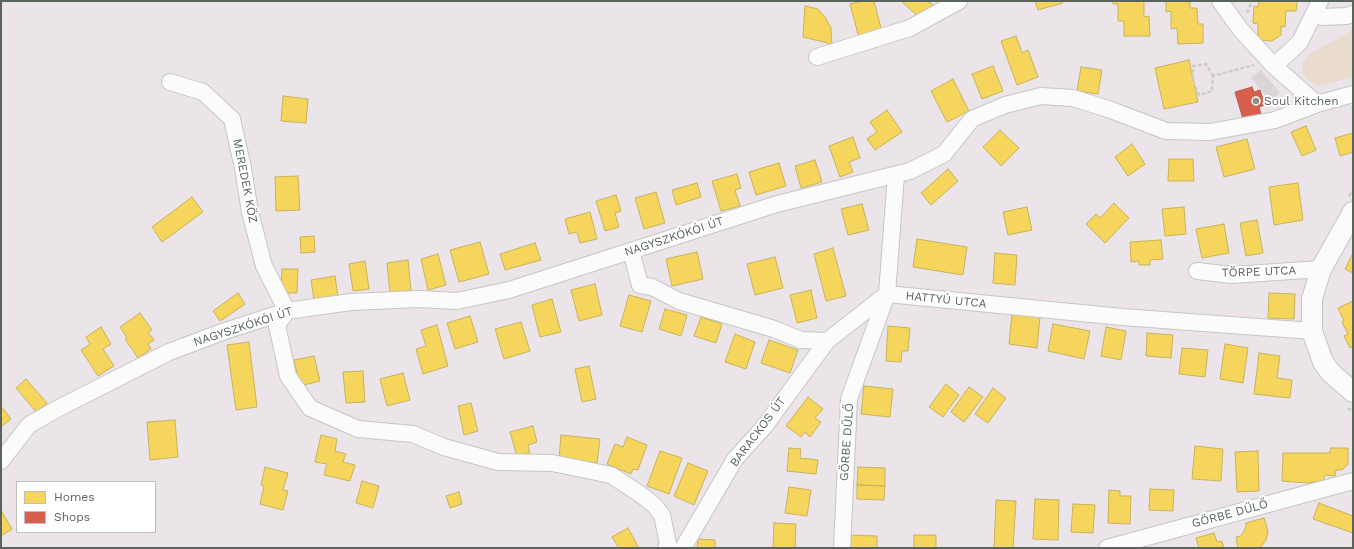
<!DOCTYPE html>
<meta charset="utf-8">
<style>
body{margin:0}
#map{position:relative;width:1354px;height:549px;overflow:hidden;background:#ebe4e9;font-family:"Work Sans",sans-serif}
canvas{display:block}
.frame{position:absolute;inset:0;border:2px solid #59645b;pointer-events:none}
.legend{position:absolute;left:16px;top:481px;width:140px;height:52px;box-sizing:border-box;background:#fff;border:1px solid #bdc1bd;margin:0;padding:5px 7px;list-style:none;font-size:12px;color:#59645b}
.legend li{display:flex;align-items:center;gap:8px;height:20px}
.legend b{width:20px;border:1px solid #bdc1bd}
</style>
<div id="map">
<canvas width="1354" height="549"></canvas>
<div class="frame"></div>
<ul class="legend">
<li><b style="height:11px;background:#f6d55c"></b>Homes</li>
<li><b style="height:11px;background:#d6604d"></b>Shops</li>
</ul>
</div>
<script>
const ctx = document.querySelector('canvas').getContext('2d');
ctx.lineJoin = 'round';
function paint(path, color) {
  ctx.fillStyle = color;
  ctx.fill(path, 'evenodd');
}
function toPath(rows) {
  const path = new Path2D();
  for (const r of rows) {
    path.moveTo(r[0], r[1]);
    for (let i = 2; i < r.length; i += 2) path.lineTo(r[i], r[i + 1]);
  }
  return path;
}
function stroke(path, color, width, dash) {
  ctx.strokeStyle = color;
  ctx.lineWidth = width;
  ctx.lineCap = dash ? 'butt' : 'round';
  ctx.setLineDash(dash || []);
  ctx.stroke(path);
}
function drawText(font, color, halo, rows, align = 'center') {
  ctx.font = font + ' "Work Sans",sans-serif';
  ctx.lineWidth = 4;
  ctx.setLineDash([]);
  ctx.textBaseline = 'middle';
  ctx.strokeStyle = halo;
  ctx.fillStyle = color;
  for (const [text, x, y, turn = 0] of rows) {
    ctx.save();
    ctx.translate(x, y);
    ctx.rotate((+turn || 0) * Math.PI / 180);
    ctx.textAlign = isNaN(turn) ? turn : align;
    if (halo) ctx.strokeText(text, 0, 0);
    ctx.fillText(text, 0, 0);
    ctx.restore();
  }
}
paint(toPath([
 [1261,70,1280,93,1270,101,1251,78]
]), '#dbd4d9');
paint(toPath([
 [1353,30,1353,77,1319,86,1307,80,1303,74,1302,67,1304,60,1308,55]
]), '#eadbcf');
const homes = toPath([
 [862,1,874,1,882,32,859,38,850,4,862,1],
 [901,1,928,1,933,5,921,19,901,1],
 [1035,1,1062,1,1063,3,1038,10,1035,1],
 [1113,1,1144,1,1144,17,1149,16,1150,36,1124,36,1124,21,1118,21,1118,4,1113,4,1113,1],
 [1166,1,1190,1,1190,8,1197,8,1198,24,1203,24,1203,43,1178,44,1177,28,1171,29,1171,11,1166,12,1166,1],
 [1259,1,1297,1,1296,11,1286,11,1285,27,1281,26,1281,35,1272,41,1258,40,1258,24,1253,23,1254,6,1258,7,1259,1],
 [805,6,818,9,825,17,831,28,832,44,803,37,805,6],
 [1016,36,1022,53,1028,50,1038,77,1017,85,1001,41,1016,36],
 [1189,60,1198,102,1164,109,1155,68,1189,60],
 [993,66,1003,91,982,99,972,74,993,66],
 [1081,67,1102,70,1098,94,1077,91,1081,67],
 [953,79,969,111,947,122,931,91,953,79],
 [283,96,308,99,306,123,281,121,283,96],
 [887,110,902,132,875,150,867,139,877,132,870,122,887,110],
 [1306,126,1316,150,1302,156,1291,132,1306,126],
 [1000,130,1019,148,1001,166,983,147,1000,130],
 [1353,133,1353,152,1340,156,1335,138,1353,133],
 [853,137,860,158,849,162,853,172,840,177,829,146,853,137],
 [1247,139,1255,169,1224,177,1216,147,1247,139],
 [1132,144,1145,164,1128,176,1115,157,1132,144],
 [1169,159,1193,159,1194,181,1168,181,1169,159],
 [815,160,822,182,801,188,795,166,815,160],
 [779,163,786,186,756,195,749,172,779,163],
 [948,169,958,181,931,205,921,193,948,169],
 [737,174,741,188,735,190,740,206,721,211,712,181,737,174],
 [298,176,300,210,276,211,275,177,298,176],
 [697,183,701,197,676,205,672,190,697,183],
 [1298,183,1303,220,1274,225,1269,187,1298,183],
 [656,192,665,223,644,229,635,198,656,192],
 [616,195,621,211,615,213,619,227,605,231,596,201,616,195],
 [192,197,203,212,162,242,152,227,192,197],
 [1114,203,1129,218,1105,243,1086,224,1096,214,1100,218,1114,203],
 [862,204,869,230,848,235,841,209,862,204],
 [1027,207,1032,230,1008,235,1003,212,1027,207],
 [1184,207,1186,234,1165,236,1162,209,1184,207],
 [590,212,597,239,580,243,577,232,569,234,565,219,590,212],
 [1257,220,1263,253,1246,256,1240,223,1257,220],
 [1224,224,1229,253,1202,258,1196,229,1224,224],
 [314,236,315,252,301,253,300,237,314,236],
 [917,239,967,247,963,275,913,267,917,239],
 [1161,240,1163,259,1150,260,1150,265,1139,265,1139,261,1131,262,1130,242,1161,240],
 [480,242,489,274,459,282,450,250,480,242],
 [535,243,541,260,505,270,500,254,535,243],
 [833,248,846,296,826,301,814,254,833,248],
 [697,252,703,279,672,286,666,259,697,252],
 [995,253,1017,255,1015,285,993,283,995,253],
 [1353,253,1353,273,1345,269,1353,253],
 [438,254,446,285,428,290,421,259,438,254],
 [775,257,783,288,755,295,747,264,775,257],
 [408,260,411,291,390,293,387,263,408,260],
 [365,261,369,289,353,291,349,264,365,261],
 [282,269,298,269,297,293,281,293,282,269],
 [335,276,338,297,314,300,311,280,335,276],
 [595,284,602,315,579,321,571,290,595,284],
 [811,290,817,318,797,323,790,295,811,290],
 [238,293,245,304,220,321,213,311,238,293],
 [1269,293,1295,294,1294,319,1268,318,1269,293],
 [629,295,651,301,642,332,620,326,629,295],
 [552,299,561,332,540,337,532,305,552,299],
 [1353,301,1353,346,1350,348,1344,336,1348,334,1342,322,1344,321,1338,308,1353,301],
 [665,309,687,315,681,336,659,329,665,309],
 [140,313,152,330,148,332,154,340,148,344,151,349,138,358,125,339,127,338,120,327,140,313],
 [1012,313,1040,317,1037,348,1009,344,1012,313],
 [470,316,478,342,455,349,447,323,470,316],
 [701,317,722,324,716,343,694,336,701,317],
 [521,322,530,351,504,359,495,329,521,322],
 [1053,324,1090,331,1084,359,1048,351,1053,324],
 [437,325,448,366,423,374,416,349,426,346,421,330,437,325],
 [888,326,910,328,908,351,902,351,901,362,886,361,888,326],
 [101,327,111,344,103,349,114,366,98,376,81,350,90,344,86,337,101,327],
 [1106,327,1126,331,1121,360,1101,356,1106,327],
 [1147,333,1173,335,1171,358,1146,356,1147,333],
 [735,334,755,342,746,369,725,362,735,334],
 [769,340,798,350,790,373,761,363,769,340],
 [249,342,257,407,236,410,227,345,249,342],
 [1225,344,1248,348,1243,383,1220,379,1225,344],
 [1182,348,1208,350,1205,377,1179,374,1182,348],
 [1259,353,1280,356,1277,378,1292,380,1290,398,1254,394,1259,353],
 [314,356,320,381,300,386,294,360,314,356],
 [589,366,596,399,582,402,575,369,589,366],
 [363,371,365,402,346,403,343,372,363,371],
 [403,373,410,400,387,406,380,379,403,373],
 [26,379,47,403,36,412,16,388,26,379],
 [946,384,959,395,943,417,929,407,946,384],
 [864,386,893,389,890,417,861,414,864,386],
 [969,387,983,397,964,422,951,412,969,387],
 [993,388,1006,398,988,423,975,414,993,388],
 [808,397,823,409,815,418,821,422,810,437,805,432,801,437,786,426,808,397],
 [471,403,478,431,464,435,458,406,471,403],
 [1,406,11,419,1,427,1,406],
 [175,420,178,457,150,460,147,422,175,420],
 [533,426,537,442,528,445,530,453,517,456,510,432,533,426],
 [321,435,337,439,335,451,346,454,343,462,355,465,350,481,324,475,327,464,315,462,321,435],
 [561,435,600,439,597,463,559,459,561,435],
 [627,437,647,445,638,470,633,469,631,474,607,464,615,444,623,447,627,437],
 [1195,446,1223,449,1221,481,1192,479,1195,446],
 [789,448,801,449,800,458,818,460,816,474,787,471,789,448],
 [1331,448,1348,448,1348,464,1342,470,1336,470,1335,476,1325,475,1323,481,1307,483,1282,481,1283,453,1330,453,1331,448],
 [660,451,682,458,669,494,647,486,660,451],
 [1258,451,1259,491,1237,492,1235,452,1258,451],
 [688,463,708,471,694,505,674,496,688,463],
 [265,467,288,473,283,490,288,491,283,510,260,504,264,486,261,485,265,467],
 [858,467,885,468,885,486,857,485,858,467],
 [362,481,379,486,373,508,356,503,362,481],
 [857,485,885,486,884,500,857,499,857,485],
 [789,487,811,490,807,516,785,513,789,487],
 [1150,489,1174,490,1173,511,1149,510,1150,489],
 [1109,490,1120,491,1120,496,1131,496,1130,524,1108,523,1109,490],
 [459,492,462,504,450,508,446,496,459,492],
 [1035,499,1059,500,1058,540,1033,539,1035,499],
 [996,500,1016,501,1013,548,994,548,996,500],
 [1319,503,1353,516,1353,533,1313,519,1319,503],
 [1073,504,1095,505,1093,533,1071,532,1073,504],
 [1,510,12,529,1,536,1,510],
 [1264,518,1268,531,1266,540,1260,548,1238,548,1236,537,1241,536,1246,527,1246,523,1264,518],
 [774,523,796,524,795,548,773,548,774,523],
 [628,528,639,548,619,548,612,537,628,528],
 [1214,533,1217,542,1222,541,1224,548,1199,548,1196,538,1214,533],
 [849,535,877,536,877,548,849,548,849,535],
 [914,535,936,535,936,548,914,548,914,535],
 [698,539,715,540,715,548,697,548,698,539]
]);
paint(homes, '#f6d55c');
stroke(homes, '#c7b35c', 1);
const shops = toPath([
 [1252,87,1254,92,1260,90,1265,105,1259,107,1261,114,1243,119,1235,92,1252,87]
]);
paint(shops, '#d6604d');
stroke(shops, '#b06151', 1);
const minor = toPath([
 [1220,1,1240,29,1274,66,1317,104],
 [1314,15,1322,17,1346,16,1353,14],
 [817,57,910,28,959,1],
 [1274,66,1300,42,1320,1],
 [170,82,203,92,232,119,243,168,250,212,264,266,287,311,277,325,288,376,310,408,358,429,413,434,444,447,498,462,552,463,611,475,640,494,654,505,662,515,668,544,666,548],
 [631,251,640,285,652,287,679,301,774,329,801,340,827,341,887,294,1122,317,1312,331],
 [1197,271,1232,275,1321,269],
 [1,461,29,425,57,409,169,352,225,331,287,311,351,302,418,299,457,301,509,290,777,204,910,171,944,154,972,119,1005,105,1041,96,1073,98,1111,110,1166,131,1210,132,1275,120,1317,104,1353,94],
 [683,548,735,459,764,427,827,341],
 [842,548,849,399,887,294,896,175],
 [1107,548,1353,481]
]);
const tertiary = toPath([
 [1353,212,1321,269,1312,299,1312,331,1323,362,1331,373,1353,392]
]);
stroke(minor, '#c5c6c5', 18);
stroke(tertiary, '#c5c6c5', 22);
stroke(toPath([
 [1247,13,1252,1],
 [1213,76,1206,64,1193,66,1193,80,1199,95,1212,91,1213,76,1254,65],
 [1349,196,1353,190],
 [1348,408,1353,412]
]), '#cdcec6', 2.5, [4, 2]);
stroke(minor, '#fcfbfc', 16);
stroke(tertiary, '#fcfbfc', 20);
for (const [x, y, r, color] of [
 [1256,101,4,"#8c918d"]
]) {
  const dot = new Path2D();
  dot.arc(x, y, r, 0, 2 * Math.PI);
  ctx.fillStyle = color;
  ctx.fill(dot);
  stroke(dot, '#fff', 1.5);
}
drawText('12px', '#59645b', '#fff', [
 ["Soul Kitchen",1264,101]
], 'left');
drawText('12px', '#59645b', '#fff', [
 ["MEREDEK KÖZ",245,181,79],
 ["NAGYSZKÓKÓI ÚT",674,237,-18],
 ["TÖRPE UTCA",1259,272,-2],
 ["HATTYÚ UTCA",946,300,6],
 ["NAGYSZKÓKÓI ÚT",243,327,-18],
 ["BARACKOS ÚT",758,432,-53],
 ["GÖRBE DŰLŐ",847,442,-86],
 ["GÖRBE DŰLŐ",1230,514,-15]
]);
</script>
